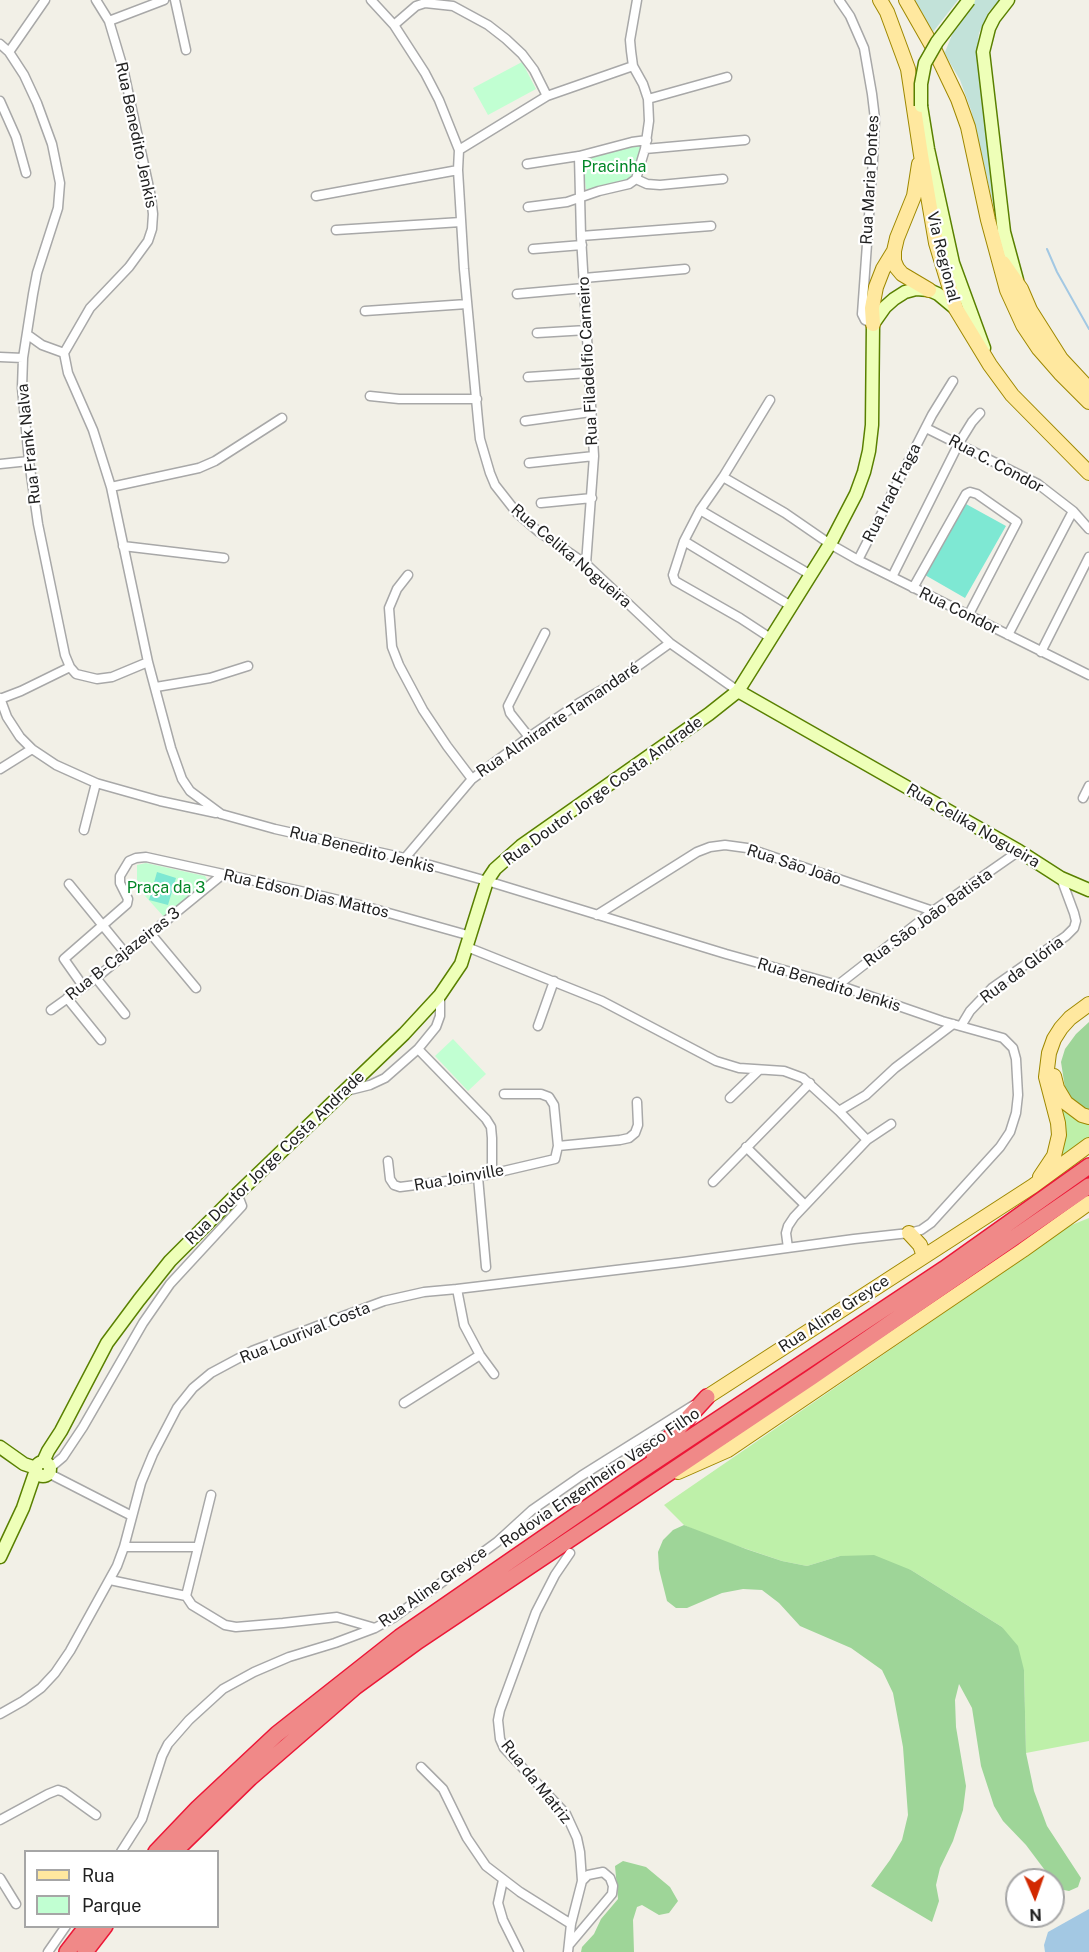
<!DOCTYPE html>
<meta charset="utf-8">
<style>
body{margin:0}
#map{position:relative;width:1089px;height:1952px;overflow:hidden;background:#f2f0e7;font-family:"Public Sans",sans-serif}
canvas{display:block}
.legend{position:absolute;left:24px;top:1850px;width:195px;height:78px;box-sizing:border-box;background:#fff;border:2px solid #a6a6a6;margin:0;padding:8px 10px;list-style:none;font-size:18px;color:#212121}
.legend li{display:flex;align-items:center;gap:12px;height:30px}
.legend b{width:30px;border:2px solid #a6a6a6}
.north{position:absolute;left:1005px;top:1868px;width:60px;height:60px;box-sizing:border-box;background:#fff;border:2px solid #a6a6a6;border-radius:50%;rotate:178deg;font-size:16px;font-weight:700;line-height:24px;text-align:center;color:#212121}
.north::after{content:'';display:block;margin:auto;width:21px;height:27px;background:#d22900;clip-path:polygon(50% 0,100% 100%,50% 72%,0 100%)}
</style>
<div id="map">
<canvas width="1089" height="1952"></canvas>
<ul class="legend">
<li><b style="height:8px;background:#ffe89f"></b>Rua</li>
<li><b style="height:16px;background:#c1ffd2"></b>Parque</li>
</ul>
<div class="north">N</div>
</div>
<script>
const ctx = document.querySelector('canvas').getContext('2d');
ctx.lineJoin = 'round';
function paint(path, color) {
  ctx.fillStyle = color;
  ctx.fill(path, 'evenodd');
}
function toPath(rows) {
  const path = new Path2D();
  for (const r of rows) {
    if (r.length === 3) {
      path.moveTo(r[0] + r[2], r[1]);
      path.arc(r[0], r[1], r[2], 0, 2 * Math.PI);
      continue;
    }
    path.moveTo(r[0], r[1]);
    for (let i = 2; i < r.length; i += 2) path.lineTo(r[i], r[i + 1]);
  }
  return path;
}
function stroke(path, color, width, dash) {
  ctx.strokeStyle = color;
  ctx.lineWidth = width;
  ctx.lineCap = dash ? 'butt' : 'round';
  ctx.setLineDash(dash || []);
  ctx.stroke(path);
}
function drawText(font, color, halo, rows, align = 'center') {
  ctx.font = font + ' "Public Sans",sans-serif';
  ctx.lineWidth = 4.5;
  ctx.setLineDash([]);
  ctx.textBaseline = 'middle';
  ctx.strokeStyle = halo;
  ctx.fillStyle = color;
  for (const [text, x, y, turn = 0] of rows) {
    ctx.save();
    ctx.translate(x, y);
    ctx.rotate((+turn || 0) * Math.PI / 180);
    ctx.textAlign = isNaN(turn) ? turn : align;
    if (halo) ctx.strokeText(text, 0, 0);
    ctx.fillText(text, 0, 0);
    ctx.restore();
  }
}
paint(toPath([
 [1057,1097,1064,1108,1072,1116,1089,1124,1089,1137,1059,1158],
 [1089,1218,1089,1741,1026,1753,1024,1670,1002,1627,911,1570,840,1556,807,1566,782,1561,711,1537,684,1525,664,1505,1040,1247,1057,1234,1069,1226]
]), '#bef0a9');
paint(toPath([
 [1089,1022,1089,1110,1079,1106,1071,1098,1065,1088,1061,1062,1065,1049,1076,1034],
 [684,1525,746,1549,782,1561,807,1566,840,1556,874,1555,911,1570,1002,1627,1018,1646,1024,1670,1026,1753,1034,1791,1047,1826,1081,1878,1078,1887,1069,1891,1059,1889,1026,1845,1003,1821,994,1806,981,1766,972,1708,959,1684,955,1700,956,1727,966,1786,963,1810,953,1841,940,1868,936,1885,939,1901,932,1922,871,1886,890,1860,902,1840,908,1815,903,1747,893,1693,882,1670,851,1648,800,1626,779,1603,762,1590,743,1589,722,1593,687,1608,676,1608,667,1601,659,1569,658,1552,663,1540,673,1530],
 [623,1861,646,1867,670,1887,678,1901,669,1913,659,1915,642,1905,637,1907,633,1920,634,1952,581,1952,582,1947,594,1934,601,1919,618,1899,615,1866]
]), '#9ed598');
paint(toPath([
 [913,0,958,0,933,32,945,52,956,25,975,0,999,0,988,13,979,33,977,49,983,106,1002,242,971,110,960,80]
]), '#c2e2d9');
paint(toPath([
 [522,62,536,89,488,115,473,88],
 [639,145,644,148,630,179,626,182,591,190,586,189,583,164,585,160,605,153,608,148],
 [146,863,205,876,208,881,164,917,137,887,137,865],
 [453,1039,486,1074,468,1091,435,1056]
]), '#c1ffd2');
paint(toPath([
 [966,504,1006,526,965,598,925,575],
 [157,872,176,878,168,905,149,900]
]), '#7ee8d3');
paint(toPath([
 [1089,1909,1089,1952,1045,1952,1044,1945,1048,1932]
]), '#a3c8e3');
stroke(toPath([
 [1047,249,1057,272,1089,329]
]), '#a3c8e3', 2);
const minor = toPath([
 [175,0,186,50],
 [371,0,394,25,425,73,439,100,459,150,458,170,464,269,478,420,480,439,490,473,495,485,517,513,539,532,586,564,670,643,738,691],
 [839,0,850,16,864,48,872,94,875,119,873,160,862,314,865,320,873,324],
 [109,21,164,0],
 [394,25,416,6,425,3,453,6,488,25,506,39,522,54,534,70,547,96],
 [0,44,9,52,24,75,37,103,52,144,60,183,58,208,37,273,33,294,23,358,22,388,29,461,38,524,65,655,70,667,76,674,97,679,112,677,148,662],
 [9,52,45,0],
 [648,99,727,77],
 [0,101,16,137,26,173],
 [645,149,745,140],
 [459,150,547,96,633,66],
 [579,156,581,236,594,456,586,564],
 [527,164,579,156,632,142,647,140],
 [636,179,645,149,649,121,648,99,643,84,633,66,631,51,630,40,637,0],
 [316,196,458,170],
 [528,207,567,202,599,191,629,184,636,179,647,184,660,185,723,179],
 [336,230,461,222],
 [581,236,711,226],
 [533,249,582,245],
 [584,278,685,269],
 [517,294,584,288],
 [365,311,467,304],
 [537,333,587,330],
 [28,335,42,345,64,353],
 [0,357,23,358],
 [528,377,588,373],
 [370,396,399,399,477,399],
 [770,400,723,477,700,510,684,541,673,575,675,581,740,618,772,639],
 [525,421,591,412],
 [926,428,1038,484,1073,511,1089,529],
 [529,463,594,456],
 [0,464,29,461],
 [723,477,785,513,830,544,858,560,1089,675],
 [111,487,199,468,215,461,282,418],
 [541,503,592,498],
 [700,510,811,575],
 [684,541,791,606],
 [123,546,224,558],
 [858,560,932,415,953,381],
 [408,575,397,589,389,608,392,647,399,665,423,710,447,746,472,779],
 [892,577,959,443,972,422,980,413],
 [913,588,966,494,970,492,977,494,1017,522,968,616],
 [1008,635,1073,511],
 [1041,652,1089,557],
 [156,687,210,678,248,666],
 [0,698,7,717,20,737,32,749,56,765,96,783,160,801,216,813],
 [0,699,21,691,70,667],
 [529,737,510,713,508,706,545,633],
 [0,769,32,749],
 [1083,798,1089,786],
 [84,830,96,783],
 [405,858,472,779,529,737,579,703,617,681,670,643],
 [69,884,126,954],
 [597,915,697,852,710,847,725,845,747,848,933,911],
 [151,934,196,988],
 [467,947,602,1001,716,1061,739,1068,784,1071,803,1078,839,1111,867,1140],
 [96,978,125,1014],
 [838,985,933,911,1019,851],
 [83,986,64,959,127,904,128,899,120,883,120,876,129,861,136,858,146,857,305,892,360,905,471,936],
 [67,998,101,1040],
 [51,1010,96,978,222,875],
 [538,1026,554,981],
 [961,1026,970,1011,992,988,1066,936,1074,928,1076,921,1074,913,1061,878],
 [418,1049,486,1119,491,1127,492,1138,492,1172],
 [346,1091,370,1085,385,1078,418,1049,436,1027,440,1016,440,995],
 [730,1098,759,1070],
 [839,1111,866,1095,895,1068,953,1024],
 [558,1146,620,1140,629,1138,635,1133,638,1125,637,1102],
 [746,1147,804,1204],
 [388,1161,390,1179,394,1185,400,1187,478,1177,555,1159,558,1146,554,1105,549,1097,541,1094,504,1094],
 [478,1177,486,1267],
 [713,1182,810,1083],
 [788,1248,786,1233,788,1226,794,1217,867,1140,891,1124],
 [457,1289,464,1325,480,1355,494,1374],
 [404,1403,480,1355],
 [50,1468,63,1457,83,1427,143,1323,170,1284,242,1206,237,1193],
 [48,1473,132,1516],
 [124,1547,198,1547],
 [110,1580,186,1596],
 [186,1596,192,1605,225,1625,236,1627,283,1623,337,1617,375,1628],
 [186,1596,211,1495],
 [0,1714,23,1701,41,1688,55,1673,70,1651,117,1566,124,1547,141,1483,153,1454,177,1408,193,1388,211,1373,252,1351,341,1317,384,1301,424,1292,457,1289,683,1262,854,1239,909,1233,921,1230,931,1223,1000,1147,1010,1132,1016,1113,1018,1095,1016,1059,1013,1048,1003,1038,942,1021,838,985,726,954,487,881,405,858,275,829,221,814,190,791,182,779,171,748,148,662,111,487,93,430,68,373,64,353,90,308,129,267,148,241,152,229,153,214,151,197,123,68,109,21,96,0],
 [421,1767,443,1789,467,1838,486,1866,520,1892,571,1924],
 [0,1820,48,1794,58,1790,64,1792,96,1815],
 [121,1852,142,1819,162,1756,168,1744,189,1720,223,1689,254,1672,289,1657,335,1643,375,1628,393,1618,497,1542,532,1510,581,1476,694,1405],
 [0,1878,16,1904],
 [503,1880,498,1903,503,1920,519,1952],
 [569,1945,612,1894,613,1886,610,1878,603,1872,588,1875,582,1881],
 [48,1952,66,1926],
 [568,1952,571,1924,582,1881,580,1852,577,1838,566,1814,504,1748,500,1739,498,1720,500,1710,536,1612,555,1575,570,1553]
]);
const secondary = toPath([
 [1008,0,994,18,989,28,983,52,1004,232,1017,280],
 [921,106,928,149,953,263,984,348],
 [738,691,1019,851,1061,878,1089,890],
 [0,1447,24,1464,36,1468],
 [43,1462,48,1451,61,1431,107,1343,139,1300,170,1261,233,1198,404,1034,440,995,461,964,487,881,495,869,521,846,709,714,738,691,830,544,856,494,864,472,869,451,872,425,873,324,885,307,894,299,905,292,916,289,929,290,938,294,956,309],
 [43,1469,7],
 [0,1557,23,1508,36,1470]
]);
const primary = toPath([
 [880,0,887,12,908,69,921,155,936,243,956,309,990,365,1012,395,1089,473],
 [906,0,935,51,958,99,968,127,988,220,1007,290,1023,325,1039,349,1060,373,1089,402],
 [919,164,914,196,897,238,894,251,894,261,897,268,902,274,929,290],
 [1003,263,1021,289,1030,310,1061,359,1089,389],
 [873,324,872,308,876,287,883,269,894,251],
 [1054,1076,1057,1088,1066,1103,1082,1115,1089,1117],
 [1040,1177,1054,1156,1059,1135,1058,1123,1046,1077,1049,1053,1054,1039,1061,1028,1070,1018,1089,1004],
 [909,1233,920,1245,924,1256],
 [707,1397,1033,1186,1089,1145],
 [678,1472,728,1450,1023,1250,1089,1203]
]);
const motorway = toPath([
 [654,1455,707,1397],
 [156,1852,198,1808,277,1734,400,1637,636,1474,944,1269,1089,1166],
 [174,1852,250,1778,355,1687,418,1641,812,1377,1089,1186],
 [67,1952,87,1926],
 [85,1952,105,1926]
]);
stroke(minor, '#a8a8a8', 11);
stroke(secondary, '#598000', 15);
stroke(primary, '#9e8800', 16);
stroke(motorway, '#ec1737', 18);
stroke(minor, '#fff', 8);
stroke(secondary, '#eeffb8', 12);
stroke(primary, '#ffe89f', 14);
stroke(motorway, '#f08988', 15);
const secondaryBridge = toPath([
 [921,106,921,84,925,63,937,42,969,0]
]);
stroke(secondaryBridge, '#598000', 15, []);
stroke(secondaryBridge, '#eeffb8', 12);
drawText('16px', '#212121', '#fff', [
 ["Rua Benedito Jenkis",136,135,78],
 ["Rua Maria Pontes",870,180,-87],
 ["Via Regional",943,257,76],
 ["Rua Filadelfio Carneiro",588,361,-93],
 ["Rua Frank Nalva",29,444,-96],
 ["Rua C. Condor",996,464,28],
 ["Rua Irad Fraga",892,493,-63],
 ["Rua Celika Nogueira",571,556,40],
 ["Rua Condor",959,611,26],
 ["Rua Almirante Tamandaré",558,720,-34],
 ["Rua Doutor Jorge Costa Andrade",603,791,-36],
 ["Rua Celika Nogueira",973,826,30],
 ["Rua Benedito Jenkis",362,850,14],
 ["Rua São João",794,865,18],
 ["Rua Edson Dias Mattos",306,894,13],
 ["Rua São João Batista",928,918,-36],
 ["Rua B-Cajazeiras 3",123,954,-38],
 ["Rua da Glória",1022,970,-37],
 ["Rua Benedito Jenkis",829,985,17],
 ["Rua Doutor Jorge Costa Andrade",275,1158,-44],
 ["Rua Joinville",459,1178,-10],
 ["Rua Aline Greyce",834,1314,-33],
 ["Rua Lourival Costa",305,1333,-22],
 ["Rodovia Engenheiro Vasco Filho",600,1478,-34],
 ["Rua Aline Greyce",433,1587,-35],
 ["Rua da Matriz",536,1782,51]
]);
drawText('16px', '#028727', '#fff', [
 ["Pracinha",614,167],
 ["Praça da 3",166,888]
]);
</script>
